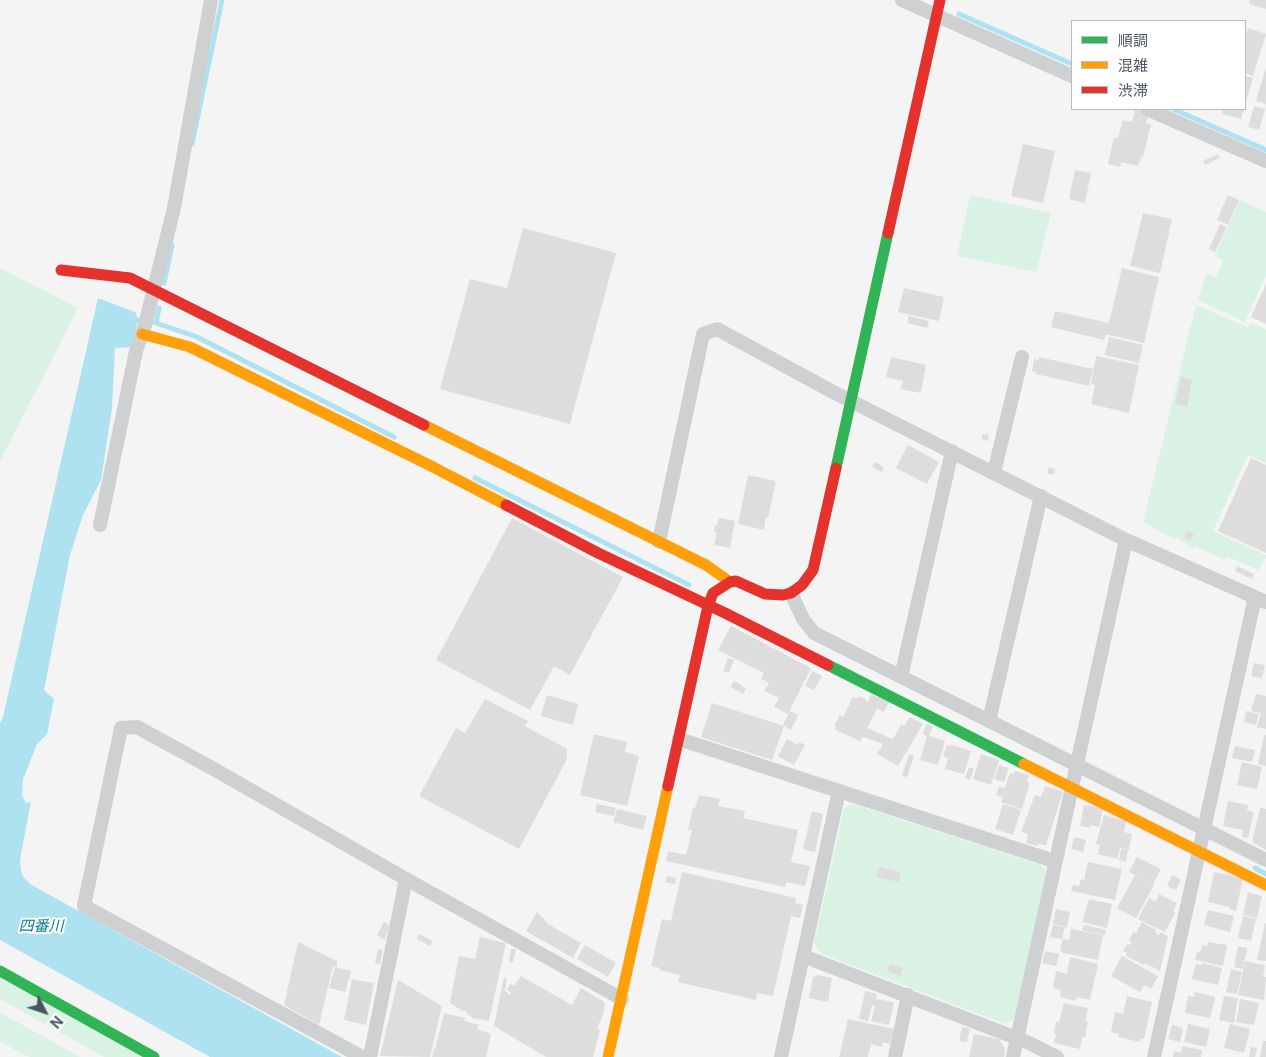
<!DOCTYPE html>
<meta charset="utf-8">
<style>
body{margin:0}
#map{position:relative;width:1266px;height:1057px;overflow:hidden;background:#f4f4f4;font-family:Inter,"Noto Sans JP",sans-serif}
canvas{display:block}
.legend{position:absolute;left:1071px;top:20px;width:175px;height:90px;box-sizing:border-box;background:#fff;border:1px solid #b7bbc0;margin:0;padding:6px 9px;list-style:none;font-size:15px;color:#4a5661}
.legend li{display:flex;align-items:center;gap:10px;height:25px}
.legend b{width:25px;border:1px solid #b7bbc0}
.north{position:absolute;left:20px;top:987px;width:50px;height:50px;-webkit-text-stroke:4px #fff;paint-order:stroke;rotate:131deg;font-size:14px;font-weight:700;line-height:20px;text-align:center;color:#4a5661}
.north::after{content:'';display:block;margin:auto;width:18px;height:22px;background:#4a5661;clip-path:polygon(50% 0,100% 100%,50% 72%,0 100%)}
</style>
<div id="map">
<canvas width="1266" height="1057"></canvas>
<ul class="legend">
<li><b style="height:6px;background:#30b455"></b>順調</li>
<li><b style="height:6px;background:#ff9f0a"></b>混雑</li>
<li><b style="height:6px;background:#e5322d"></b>渋滞</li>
</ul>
<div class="north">N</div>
</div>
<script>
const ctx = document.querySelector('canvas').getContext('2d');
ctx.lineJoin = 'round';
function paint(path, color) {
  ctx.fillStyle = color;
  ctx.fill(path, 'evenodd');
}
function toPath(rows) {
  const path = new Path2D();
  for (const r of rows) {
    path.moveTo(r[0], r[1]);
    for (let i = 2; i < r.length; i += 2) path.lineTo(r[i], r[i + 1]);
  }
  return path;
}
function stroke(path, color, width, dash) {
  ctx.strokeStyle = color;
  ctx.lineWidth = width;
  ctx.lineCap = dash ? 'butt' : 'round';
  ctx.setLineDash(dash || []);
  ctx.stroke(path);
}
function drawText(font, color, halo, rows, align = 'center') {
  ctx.font = font + ' Inter,"Noto Sans JP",sans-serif';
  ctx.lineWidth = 4;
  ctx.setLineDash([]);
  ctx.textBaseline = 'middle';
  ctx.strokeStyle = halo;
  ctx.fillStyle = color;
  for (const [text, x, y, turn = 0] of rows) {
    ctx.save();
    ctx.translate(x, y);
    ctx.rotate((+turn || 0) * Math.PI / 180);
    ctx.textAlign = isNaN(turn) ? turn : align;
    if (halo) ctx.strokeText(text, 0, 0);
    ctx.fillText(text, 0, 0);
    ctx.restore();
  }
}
paint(toPath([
 [970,195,1051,213,1036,272,957,256],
 [1240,200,1266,212,1266,275,1245,322,1198,300,1207,273,1216,277,1223,260,1215,256],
 [0,268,78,308,0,461],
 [1196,305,1248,327,1250,323,1266,329,1266,463,1248,455,1213,531,1266,555,1266,559,1264,559,1259,570,1228,557,1225,560,1195,546,1192,549,1177,537,1174,539,1143,522],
 [852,804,1040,865,1047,872,1014,1019,1005,1024,825,955,818,950,814,943,844,810,848,805],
 [0,978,142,1057,104,1057,0,999],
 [0,1013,17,1022,80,1057,30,1057,22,1054,0,1041]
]), '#d9f2e3');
paint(toPath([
 [98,298,135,312,137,316,137,324,132,347,115,348,112,409,101,480,83,515,70,555,47,675,44,690,54,699,47,734,37,744,23,779,22,795,26,803,31,802,21,854,20,863,22,875,30,884,342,1057,210,1057,0,940,0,723,3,717]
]), '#aee2f0');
stroke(toPath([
 [959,14,1072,64],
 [1173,109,1266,150],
 [192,144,222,0],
 [164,283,172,245],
 [132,321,135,320,153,322,197,337,394,437],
 [156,323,159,308],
 [475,478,689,585],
 [1255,868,1266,874]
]), '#aee2f0', 5);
paint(toPath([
 [1250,0,1266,0,1266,9,1249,4],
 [1248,28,1266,34,1253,76,1245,73,1245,39],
 [1266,67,1266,104,1256,101],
 [1245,76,1253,78,1245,105],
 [1254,106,1265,109,1259,130,1248,127],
 [1135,109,1149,115,1146,123,1151,124,1143,157,1141,157,1138,166,1121,162,1120,167,1108,164,1114,137,1118,138,1123,120,1132,122],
 [1223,109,1244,109,1241,119,1222,114],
 [1023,144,1055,151,1043,203,1011,196],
 [1218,154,1220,158,1205,165,1203,161],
 [1075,170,1091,173,1085,203,1069,199],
 [1228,195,1239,200,1228,225,1217,220],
 [1143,213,1172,219,1160,273,1130,266],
 [1220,224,1227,227,1215,252,1209,249],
 [523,228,616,253,570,424,440,389,470,279,507,288],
 [1122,268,1159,277,1144,343,1106,334,1104,340,1051,327,1055,311,1109,323],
 [1266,284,1266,324,1251,317],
 [904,288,944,297,939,321,898,312],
 [909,316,929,321,927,328,907,323],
 [1109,337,1143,345,1139,363,1105,355],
 [1096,356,1139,365,1129,413,1091,404,1095,385,1091,384],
 [891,357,926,365,921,393,900,389,903,381,886,377],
 [1039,357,1093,369,1089,386,1036,374,1036,372,1032,371,1034,359,1039,360],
 [1181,377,1192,380,1187,407,1175,404],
 [983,434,989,435,988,441,981,439],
 [908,445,939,462,927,484,896,468],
 [1251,458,1266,465,1266,553,1218,531],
 [875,462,884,467,882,472,872,467],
 [1049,467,1055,469,1054,475,1047,473],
 [748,475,776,481,768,518,766,517,764,530,738,524],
 [512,518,623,577,570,675,554,666,530,710,436,660],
 [719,518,735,521,730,548,714,545,717,532,714,532,715,525,717,525],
 [1189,531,1194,535,1190,541,1184,536],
 [1237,566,1254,574,1252,579,1235,571],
 [731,626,811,668,788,714,774,707,779,698,764,691,769,683,761,679,764,673,718,650],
 [728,658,734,660,729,673,723,671],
 [1254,663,1265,665,1262,678,1251,676],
 [812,671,822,676,814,690,805,686],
 [734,681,746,688,743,694,731,687],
 [871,694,889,702,884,712,877,709,867,728,893,739,901,725,904,726,910,717,923,724,898,766,877,754,883,744,863,737,860,741,835,730,836,727,834,726,840,715,843,717,853,697,858,699,859,696,867,700,866,702,867,703],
 [1256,694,1266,696,1266,729,1257,727,1261,713,1251,711],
 [547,695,578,704,573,725,541,716],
 [485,699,528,721,525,726,567,749,567,759,519,849,419,796,456,728,465,733],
 [712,703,784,726,772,760,701,737],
 [790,711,798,715,791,730,783,725],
 [1246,711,1259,714,1256,725,1244,722],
 [926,724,933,726,929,736,945,741,938,765,920,760,927,736,923,734],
 [594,734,627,742,625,752,639,756,627,806,580,795],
 [1264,735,1266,735,1266,766,1258,764],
 [787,739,798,745,799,742,805,745,794,765,778,756],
 [947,745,951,746,952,745,971,751,964,774,945,769,948,758,943,756],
 [1235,746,1255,750,1252,762,1232,758],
 [909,754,914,756,907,777,902,776],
 [981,754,999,760,991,785,973,779],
 [1242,762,1262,767,1257,789,1237,785],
 [999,765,1009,768,1004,782,994,779],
 [969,767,974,769,970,780,965,778],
 [1015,771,1029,775,1027,782,1030,783,1022,809,1001,802,1004,791,1002,796,996,795,999,787,1005,788,1010,773,1014,774],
 [1045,786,1063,792,1046,845,1038,844,1037,846,1026,843,1028,834,1021,832,1035,795,1041,797],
 [699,795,720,799,718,806,745,811,743,818,798,830,791,862,810,866,805,886,786,882,785,887,666,861,668,851,686,855,692,830,688,830,693,808,695,808],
 [1228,801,1248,805,1247,810,1254,812,1248,838,1242,837,1243,830,1223,826],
 [597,804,616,808,614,816,595,812],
 [1003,804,1021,810,1013,835,995,829],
 [1084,805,1103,808,1099,827,1090,825,1090,828,1080,826],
 [1260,808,1266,809,1266,850,1252,842],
 [617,809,647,816,643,830,613,822],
 [812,811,823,814,815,852,803,849],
 [1104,815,1126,821,1124,832,1132,834,1129,850,1120,848,1117,859,1098,854,1100,845,1096,844],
 [1074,837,1086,840,1083,852,1071,849],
 [1121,849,1128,850,1126,862,1119,860],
 [1137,857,1161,869,1153,884,1129,872],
 [1088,862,1122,869,1115,900,1071,891,1073,885,1079,886,1081,879,1084,880],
 [879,867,901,872,899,882,876,877],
 [682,872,796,898,795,903,803,905,800,918,791,916,773,996,757,993,756,1000,678,982,680,975,659,970,660,968,651,966,662,919,671,921],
 [1214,872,1243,878,1236,911,1230,909,1230,907,1208,902],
 [1135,875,1154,885,1136,918,1117,908],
 [1172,875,1181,880,1176,890,1167,886],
 [667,876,676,878,675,884,665,882],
 [1248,892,1262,896,1257,918,1243,915],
 [1159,894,1177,903,1173,911,1175,913,1165,932,1138,919,1149,898,1156,902],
 [1089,899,1112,904,1107,928,1082,922],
 [1056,909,1070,912,1067,927,1053,924],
 [1208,910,1234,916,1230,932,1204,925],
 [537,912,548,924,581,943,573,958,526,931],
 [1243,916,1256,919,1251,941,1238,938],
 [384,922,389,925,385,940,377,935],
 [1142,922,1156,930,1155,932,1159,935,1161,932,1168,936,1160,971,1145,963,1144,965,1126,956,1127,953,1123,951,1127,944,1130,945,1132,942,1129,940,1133,932,1136,933],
 [1265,923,1266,923,1266,961,1257,960],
 [1053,925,1065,927,1062,939,1050,937],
 [1084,925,1106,930,1105,935,1082,930],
 [1071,929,1103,935,1098,960,1063,953,1063,952,1060,951,1063,939,1069,940],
 [419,934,433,941,430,946,417,939],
 [480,937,506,943,489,1021,472,1018,464,1010,462,1011,450,1003,459,956,475,959],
 [298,942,337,961,337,966,333,966,319,1025,284,1005],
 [1208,942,1227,945,1223,966,1195,960,1197,952,1200,953,1202,945,1207,946],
 [585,945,616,963,608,977,577,959],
 [1238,946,1247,948,1243,969,1234,967],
 [378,949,383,950,380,964,375,963],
 [511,949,516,949,513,962,509,962],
 [1045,951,1059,954,1056,966,1042,963],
 [1122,956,1158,976,1151,989,1144,985,1140,992,1111,976],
 [1070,957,1098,964,1090,1000,1077,997,1076,1001,1060,997,1061,990,1053,988,1056,971,1067,974],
 [1245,961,1265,965,1263,977,1266,977,1264,1000,1238,995],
 [1202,963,1222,968,1218,985,1192,979,1196,964,1201,965],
 [890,964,903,968,900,976,887,971],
 [335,967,351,971,345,992,329,988],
 [1231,969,1242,972,1237,994,1226,992],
 [816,975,832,978,828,1002,809,998,813,977,815,977],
 [521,976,572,1005,581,988,604,1002,605,1004,603,1015,597,1028,600,1030,593,1057,546,1057,494,1026,504,977,507,978,505,991,510,995,511,992,507,990,510,984,514,986],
 [352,979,374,983,366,1025,344,1020],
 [398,980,442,1006,430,1057,380,1056],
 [865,991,877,994,876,999,894,1002,889,1025,871,1021,875,1006,872,1005,868,1021,859,1019],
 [1195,992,1215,997,1210,1018,1185,1013,1188,996,1194,997],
 [1127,996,1152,1002,1144,1039,1141,1039,1140,1042,1118,1037,1119,1034,1111,1032,1115,1012,1123,1014],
 [1224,996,1238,998,1234,1023,1219,1020],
 [1240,999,1259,1003,1254,1025,1236,1022],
 [1064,1003,1088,1008,1086,1021,1088,1022,1085,1037,1082,1037,1080,1049,1054,1043,1056,1034,1054,1033,1056,1022,1059,1022],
 [444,1013,465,1018,465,1021,479,1025,477,1029,491,1034,486,1057,432,1057,434,1049,435,1050],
 [848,1019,894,1029,890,1044,883,1042,882,1047,871,1044,868,1057,839,1057],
 [1188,1024,1210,1029,1206,1047,1184,1042],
 [1230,1024,1250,1029,1244,1053,1224,1048],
 [1172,1025,1183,1028,1180,1042,1168,1039],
 [962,1027,970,1029,967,1042,959,1041],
 [974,1034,999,1039,1005,1049,1004,1057,969,1057],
 [1263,1041,1266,1041,1266,1057,1260,1057],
 [1182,1046,1202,1050,1201,1057,1173,1057,1174,1051,1181,1053],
 [1251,1047,1257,1048,1255,1057,1249,1057]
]), '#ddddde');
stroke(toPath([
 [902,0,1072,76],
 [1147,109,1266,161],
 [994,472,1022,357],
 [100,525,136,351,145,325,174,208,211,0],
 [659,542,703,334,717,329,835,393,1126,540,1266,602],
 [791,593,803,619,814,633,1266,860],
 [901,677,952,451],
 [989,721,1041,496],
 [679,739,1054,861],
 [803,956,1027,1042,1057,1057],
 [362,1057,84,906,121,728,137,727,212,768,406,879,622,999],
 [370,1057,406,879],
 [781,1057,839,791],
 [895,1057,908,995],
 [1013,1057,1126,540],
 [1154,1057,1255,597]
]), '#ced0d2', 14);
stroke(toPath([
 [836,468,888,233],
 [828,665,1024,764],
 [0,971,154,1057]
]), '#30b455', 11);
stroke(toPath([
 [142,334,190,347,431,466,506,505],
 [424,425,706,565,730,582],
 [1024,764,1266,885],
 [608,1057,668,786]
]), '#ff9f0a', 11);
stroke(toPath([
 [888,233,940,0],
 [61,270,130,278,424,425],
 [506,505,598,553,725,613,828,665],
 [668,786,708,606,713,593,730,582,736,581,765,594,783,595,791,593,802,585,813,570,836,468]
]), '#e5322d', 11);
drawText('italic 15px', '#0c7c9b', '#fff', [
 ["四番川",41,926]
]);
</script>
